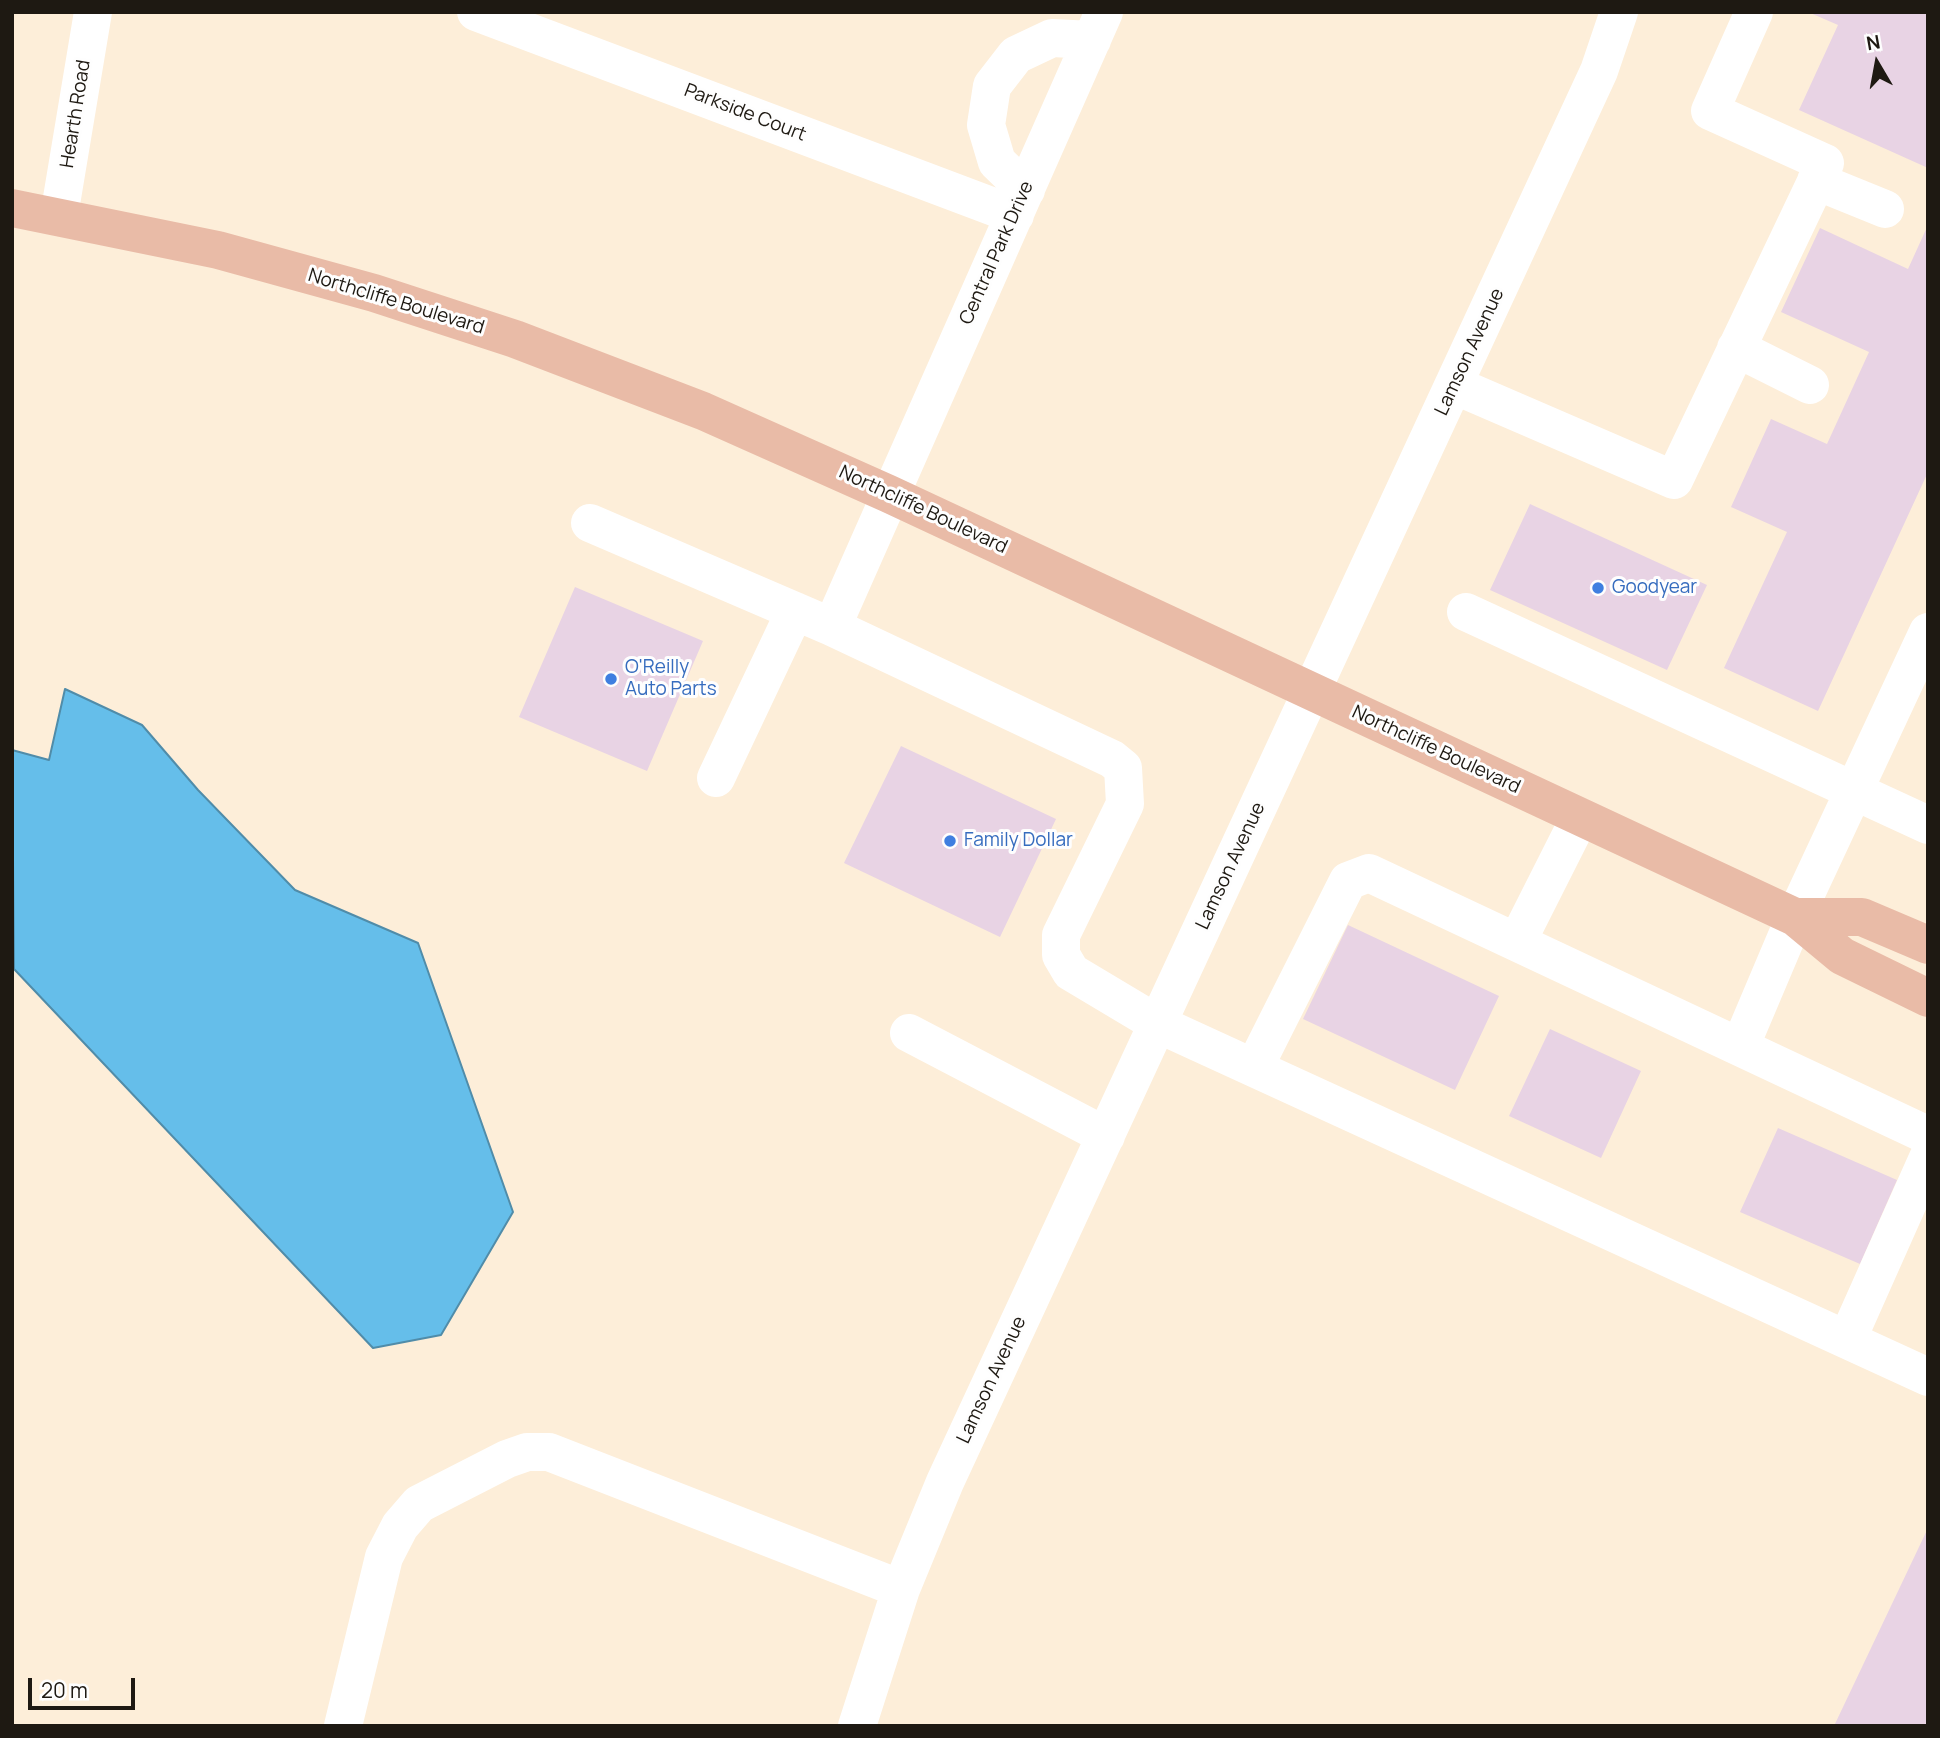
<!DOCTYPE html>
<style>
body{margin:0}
#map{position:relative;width:1940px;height:1738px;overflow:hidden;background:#fdeed9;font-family:Manrope,sans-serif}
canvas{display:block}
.frame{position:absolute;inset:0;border:14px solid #1e1912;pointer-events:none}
.north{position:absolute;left:1842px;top:28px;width:70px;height:70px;-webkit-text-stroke:5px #fefefe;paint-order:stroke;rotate:350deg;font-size:19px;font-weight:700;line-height:28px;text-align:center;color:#1e1912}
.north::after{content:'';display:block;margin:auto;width:24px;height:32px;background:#1e1912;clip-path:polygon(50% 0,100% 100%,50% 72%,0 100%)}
.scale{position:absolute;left:28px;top:1678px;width:107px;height:32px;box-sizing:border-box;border:4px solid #1e1912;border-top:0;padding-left:9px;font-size:21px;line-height:24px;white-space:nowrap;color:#1e1912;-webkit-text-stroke:5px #fefefe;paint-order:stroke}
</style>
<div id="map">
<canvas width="1940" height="1738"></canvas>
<div class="frame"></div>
<div class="north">N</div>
<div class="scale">20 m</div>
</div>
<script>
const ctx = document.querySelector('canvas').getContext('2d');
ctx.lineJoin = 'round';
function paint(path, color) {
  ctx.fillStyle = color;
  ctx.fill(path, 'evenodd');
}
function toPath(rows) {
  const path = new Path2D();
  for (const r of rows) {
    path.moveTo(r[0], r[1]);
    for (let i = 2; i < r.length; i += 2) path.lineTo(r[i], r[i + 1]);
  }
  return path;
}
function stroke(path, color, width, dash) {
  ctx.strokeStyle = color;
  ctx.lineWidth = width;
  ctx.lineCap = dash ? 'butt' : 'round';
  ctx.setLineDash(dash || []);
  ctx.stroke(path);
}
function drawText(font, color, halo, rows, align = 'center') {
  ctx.font = font + ' Manrope,sans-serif';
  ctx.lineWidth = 6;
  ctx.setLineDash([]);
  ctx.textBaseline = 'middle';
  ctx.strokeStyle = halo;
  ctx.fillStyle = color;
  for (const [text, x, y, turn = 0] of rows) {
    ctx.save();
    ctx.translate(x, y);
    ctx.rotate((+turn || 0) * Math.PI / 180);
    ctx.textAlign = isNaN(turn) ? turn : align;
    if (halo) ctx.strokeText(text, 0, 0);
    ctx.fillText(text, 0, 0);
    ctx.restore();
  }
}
const water = toPath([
 [65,689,142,725,198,790,295,890,418,943,513,1212,441,1335,373,1348,14,969,12,750,49,760,65,689]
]);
paint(water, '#65beea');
stroke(water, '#508ca9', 2);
paint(toPath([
 [1808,12,1928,12,1928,168,1799,110,1838,25],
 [1928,225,1928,472,1818,711,1724,668,1787,532,1731,507,1771,419,1827,444,1869,352,1781,312,1820,228,1908,269],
 [1530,504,1707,585,1667,670,1490,590],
 [575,587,703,641,647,771,519,717],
 [901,746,1056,819,1000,937,844,863],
 [1348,925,1499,996,1455,1090,1303,1019],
 [1550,1029,1641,1071,1601,1158,1509,1116],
 [1778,1128,1897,1180,1860,1264,1740,1212],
 [1928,1528,1928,1726,1834,1726]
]), '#e8d3e4');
stroke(toPath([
 [476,12,1015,215],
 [1816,181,1885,209],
 [1026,190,997,162,986,125,992,86,1016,55,1052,38,1092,40],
 [59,216,93,12],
 [1736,348,1810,385],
 [1454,385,1674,480,1825,163,1710,111,1754,12],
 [590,523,832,627,1104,12],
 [1466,612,1928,825],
 [832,627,1112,759,1123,768,1125,804,1061,935,1061,955,1071,972,1158,1024,1928,1377],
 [716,778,795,611],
 [1517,942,1580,817],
 [909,1033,1106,1136],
 [1740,1047,1795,917,1928,632],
 [1254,1068,1348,881,1369,873,1925,1134,1928,1140],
 [1847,1340,1928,1158],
 [343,1726,384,1557,400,1526,419,1504,507,1459,527,1452,549,1452,901,1589],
 [857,1726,901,1589,945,1482,1599,71,1619,12]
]), '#fff', 38);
stroke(toPath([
 [12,208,218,250,374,293,515,339,703,411,889,494,1795,917,1842,956,1928,998],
 [1795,917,1862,917,1928,945]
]), '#e9bba7', 38);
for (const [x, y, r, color] of [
 [1598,588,7,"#3f7fe0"],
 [611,679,7,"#3f7fe0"],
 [950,841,7,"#3f7fe0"]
]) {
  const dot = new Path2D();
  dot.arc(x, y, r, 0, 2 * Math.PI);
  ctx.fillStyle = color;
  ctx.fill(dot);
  stroke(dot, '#fefefe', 2.5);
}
drawText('19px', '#1e1912', '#fefefe', [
 ["Parkside Court",745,113,21],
 ["Hearth Road",76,114,-81],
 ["Central Park Drive",997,253,-66],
 ["Northcliffe Boulevard",396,302,17],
 ["Lamson Avenue",1470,352,-65],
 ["Northcliffe Boulevard",923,510,25],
 ["Northcliffe Boulevard",1436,750,25],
 ["Lamson Avenue",1231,866,-65],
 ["Lamson Avenue",992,1380,-65]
]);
drawText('19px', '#366cbe', '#fefefe', [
 ["Goodyear",1612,588],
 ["O'Reilly",625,668],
 ["Auto Parts",625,690],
 ["Family Dollar",964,841]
], 'left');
</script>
